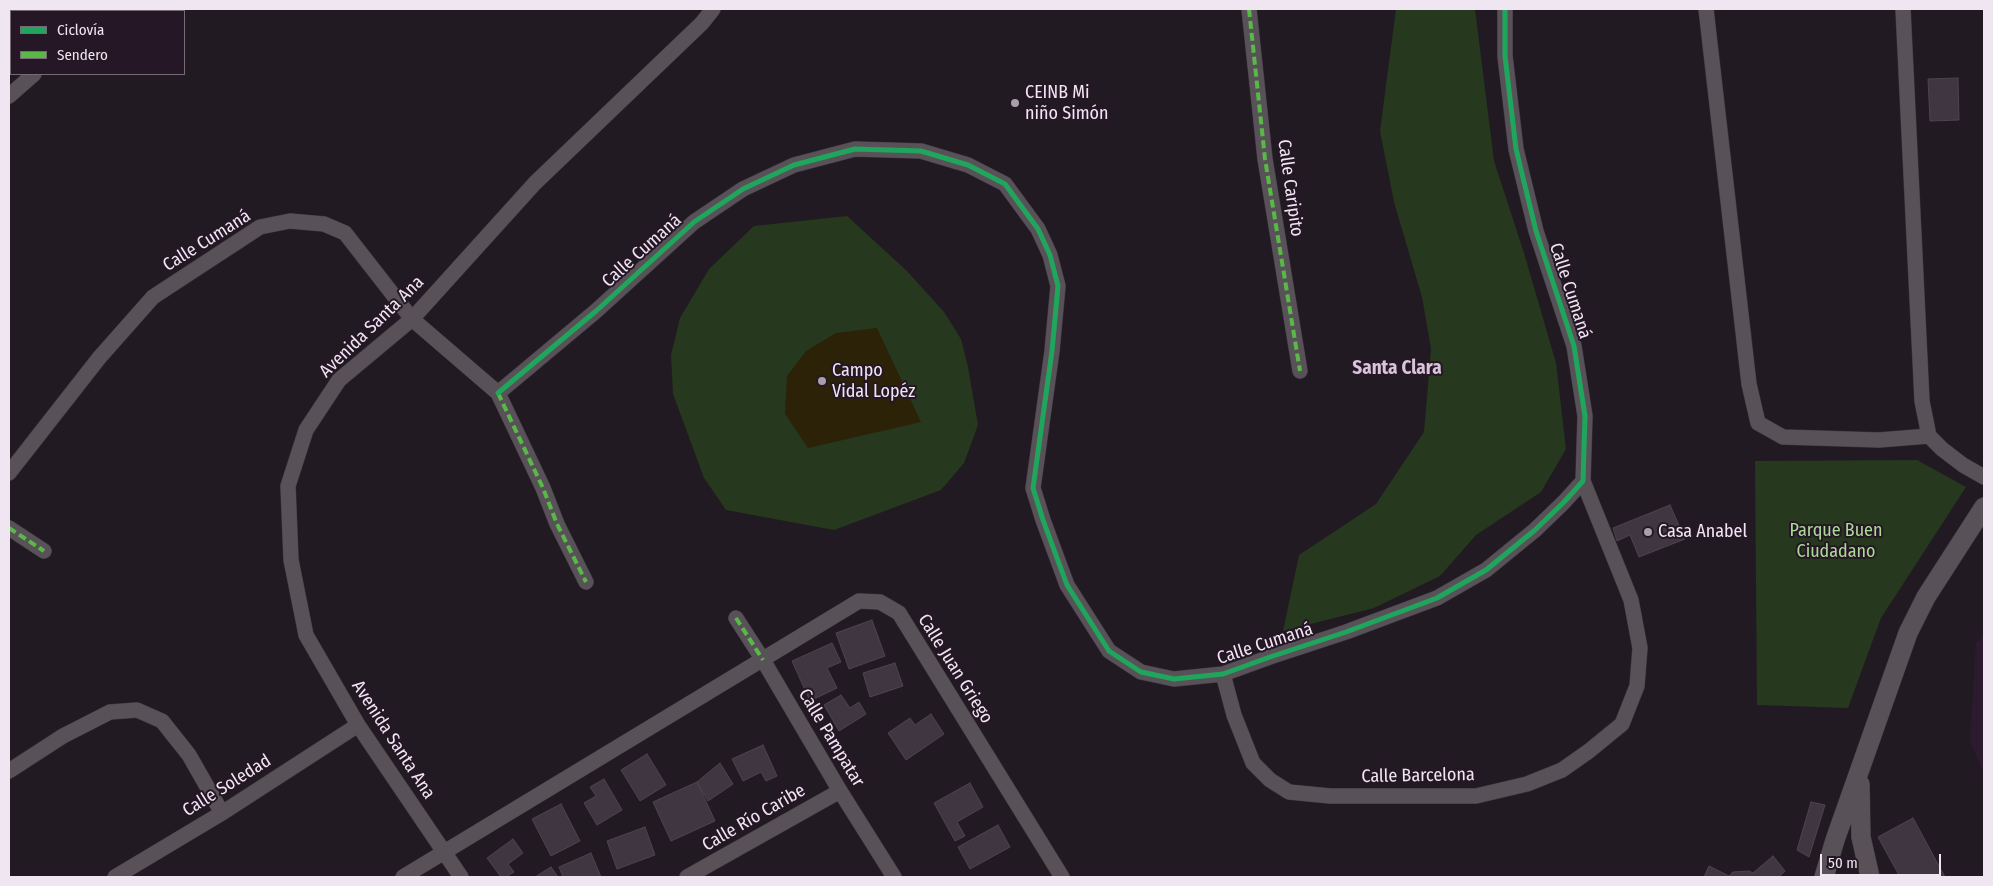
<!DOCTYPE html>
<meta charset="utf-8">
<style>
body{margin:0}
#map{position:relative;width:1993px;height:886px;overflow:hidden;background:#221a22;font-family:"Fira Sans Condensed",sans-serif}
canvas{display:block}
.frame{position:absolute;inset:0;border:10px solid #f0e6f1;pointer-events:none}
.legend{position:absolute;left:10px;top:10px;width:175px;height:65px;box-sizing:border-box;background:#251726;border:1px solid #766a77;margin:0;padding:6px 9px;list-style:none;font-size:15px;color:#f0e6f1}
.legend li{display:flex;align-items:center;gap:10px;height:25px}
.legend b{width:25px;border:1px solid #766a77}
.scale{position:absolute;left:1820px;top:854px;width:121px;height:22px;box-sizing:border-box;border:2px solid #f0e6f1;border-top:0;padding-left:6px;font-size:15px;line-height:18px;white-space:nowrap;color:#f0e6f1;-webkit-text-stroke:4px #251726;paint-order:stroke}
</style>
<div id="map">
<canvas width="1993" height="886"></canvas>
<div class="frame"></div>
<ul class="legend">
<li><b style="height:6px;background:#20a55d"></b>Ciclovía</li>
<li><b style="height:6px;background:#58b947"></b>Sendero</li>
</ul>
<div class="scale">50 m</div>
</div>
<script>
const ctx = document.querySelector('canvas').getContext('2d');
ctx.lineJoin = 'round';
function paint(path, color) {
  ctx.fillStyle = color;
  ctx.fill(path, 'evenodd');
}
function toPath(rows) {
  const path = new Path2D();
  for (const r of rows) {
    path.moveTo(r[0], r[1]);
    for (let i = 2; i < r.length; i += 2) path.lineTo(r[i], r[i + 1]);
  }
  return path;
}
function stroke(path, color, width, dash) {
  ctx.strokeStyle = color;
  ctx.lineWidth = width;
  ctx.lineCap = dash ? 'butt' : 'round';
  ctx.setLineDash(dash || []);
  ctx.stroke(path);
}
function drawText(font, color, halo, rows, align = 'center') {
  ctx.font = font + ' "Fira Sans Condensed",sans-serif';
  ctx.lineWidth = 4;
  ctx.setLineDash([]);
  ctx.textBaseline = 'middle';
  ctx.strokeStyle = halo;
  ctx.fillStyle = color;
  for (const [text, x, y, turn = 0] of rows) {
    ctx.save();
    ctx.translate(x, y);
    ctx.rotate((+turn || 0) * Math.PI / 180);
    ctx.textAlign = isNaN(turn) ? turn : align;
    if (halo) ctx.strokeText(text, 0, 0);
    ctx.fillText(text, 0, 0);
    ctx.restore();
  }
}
paint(toPath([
 [1984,636,1984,774,1970,741,1976,643]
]), '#2c1b2e');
paint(toPath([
 [1396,9,1475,9,1494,161,1524,253,1556,363,1566,449,1541,492,1476,535,1440,576,1374,608,1283,631,1299,555,1376,504,1424,432,1431,349,1422,297,1394,202,1380,131],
 [847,216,907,271,944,312,961,339,968,367,978,425,964,463,941,490,834,530,726,510,704,478,673,394,671,355,680,318,709,269,754,226],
 [1917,460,1966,487,1881,618,1848,708,1757,705,1755,461]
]), '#26381d');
paint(toPath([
 [877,328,921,422,808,448,785,414,787,376,806,351,836,333]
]), '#2b2207');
const building = toPath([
 [1958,78,1959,120,1930,121,1928,79,1958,78],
 [1670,505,1685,539,1639,557,1630,535,1617,541,1613,528,1670,505],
 [872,620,885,656,849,669,836,633,872,620],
 [832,643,841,662,827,668,837,688,810,701,792,661,832,643],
 [895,663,903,686,870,697,863,673,895,663],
 [841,695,850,708,859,702,866,714,839,731,824,705,841,695],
 [931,714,944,734,906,760,888,733,910,718,915,725,931,714],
 [763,745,777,776,766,781,761,772,743,781,732,759,763,745],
 [647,754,666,785,640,801,621,770,647,754],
 [720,763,733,784,708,801,697,782,720,763],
 [604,779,622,810,597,825,584,803,596,796,590,787,604,779],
 [697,782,715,821,671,841,653,802,697,782],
 [970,783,983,807,957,822,965,836,955,841,934,803,970,783],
 [1811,802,1825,805,1809,857,1797,850,1811,802],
 [561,804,580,841,551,856,532,819,561,804],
 [1913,818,1945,877,1900,877,1878,837,1913,818],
 [998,825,1010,847,970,869,958,847,998,825],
 [645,827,655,855,617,869,607,841,645,827],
 [513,839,523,853,508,864,514,872,506,877,501,877,487,858,513,839],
 [591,853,601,877,563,877,559,867,591,853],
 [1773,856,1785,871,1779,877,1704,877,1709,866,1729,876,1733,872,1749,871,1753,873,1773,856],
 [551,867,558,877,535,877,551,867]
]);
paint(building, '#403642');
stroke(building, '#4c454c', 1);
const minor = toPath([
 [1249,9,1265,159,1300,371],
 [1706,9,1749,384,1758,423,1783,437,1879,440,1929,436],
 [1903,9,1922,401,1929,436,1942,449,1963,465,1984,477],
 [136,11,142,9],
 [9,96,34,74],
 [498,393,596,311,694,222,743,189,794,165,855,149,921,151,968,165,1005,184,1038,229,1050,255,1058,286,1052,351,1033,488,1043,520,1067,585,1109,651,1141,672,1174,679,1223,674,1270,657,1346,632,1437,598,1486,570,1535,530,1564,502,1583,481,1585,416,1574,346,1536,231,1516,149,1505,56,1505,9],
 [9,473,99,358,153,297,260,227,290,221,324,224,345,233,412,319,498,393,543,488,557,524,586,582],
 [9,528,44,551],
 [736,618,763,660,840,791,894,877],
 [1223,674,1234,715,1253,763,1270,780,1289,792,1330,796,1476,796,1527,784,1562,770,1589,751,1622,724,1637,686,1640,648,1631,600,1583,481],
 [9,771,63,736,110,712,137,710,162,721,189,755,222,813],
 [115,877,222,813,358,725],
 [403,877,859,601,880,602,899,613,1062,877],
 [461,877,358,725,306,635,291,560,288,486,306,430,339,380,412,319,535,183,702,23,713,9],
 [687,877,840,791]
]);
const tertiary = toPath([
 [1860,784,1861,837,1870,877],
 [1824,877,1835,840,1908,633,1926,597,1984,507]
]);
stroke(minor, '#3c373d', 16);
stroke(tertiary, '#3c373d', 20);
stroke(minor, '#585258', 15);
stroke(tertiary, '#585258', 19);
stroke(toPath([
 [1249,9,1265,159,1300,371],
 [498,393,543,488,557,524,586,582],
 [9,528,44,551],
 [736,618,763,660]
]), '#58b947', 4, [8, 4]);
stroke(toPath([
 [498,393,596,311,694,222,743,189,794,165,855,149,921,151,968,165,1005,184,1038,229,1050,255,1058,286,1052,351,1033,488,1043,520,1067,585,1109,651,1141,672,1174,679,1223,674,1270,657,1346,632,1437,598,1486,570,1535,530,1564,502,1583,481,1585,416,1574,346,1536,231,1516,149,1505,56,1505,9]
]), '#20a55d', 5);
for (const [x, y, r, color] of [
 [1015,103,5,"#a89fa9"],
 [822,381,5,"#a89fa9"],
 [1648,532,5,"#a89fa9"]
]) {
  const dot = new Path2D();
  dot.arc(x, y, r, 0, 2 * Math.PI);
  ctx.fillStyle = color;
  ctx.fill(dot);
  stroke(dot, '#251726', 2);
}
drawText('18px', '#f0e6f1', '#251726', [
 ["CEINB Mi",1025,93],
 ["niño Simón",1025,114],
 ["Campo",832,371],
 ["Vidal Lopéz",832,392],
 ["Casa Anabel",1658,532]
], 'left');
drawText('18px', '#f0e6f1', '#251726', [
 ["Calle Caripito",1290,188,82],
 ["Calle Cumaná",207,241,-32],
 ["Calle Cumaná",642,251,-42],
 ["Calle Cumaná",1570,291,72],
 ["Avenida Santa Ana",372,327,-44],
 ["Calle Cumaná",1265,644,-18],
 ["Calle Juan Griego",955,669,58],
 ["Calle Pampatar",831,738,59],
 ["Avenida Santa Ana",393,740,57],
 ["Calle Barcelona",1418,776,-1],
 ["Calle Soledad",227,786,-32],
 ["Calle Río Caribe",754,818,-30]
]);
drawText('18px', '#abdb95', '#251726', [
 ["Parque Buen",1836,531],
 ["Ciudadano",1836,552]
]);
drawText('bold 19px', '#d7c4d8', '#251726', [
 ["Santa Clara",1397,369]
]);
</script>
